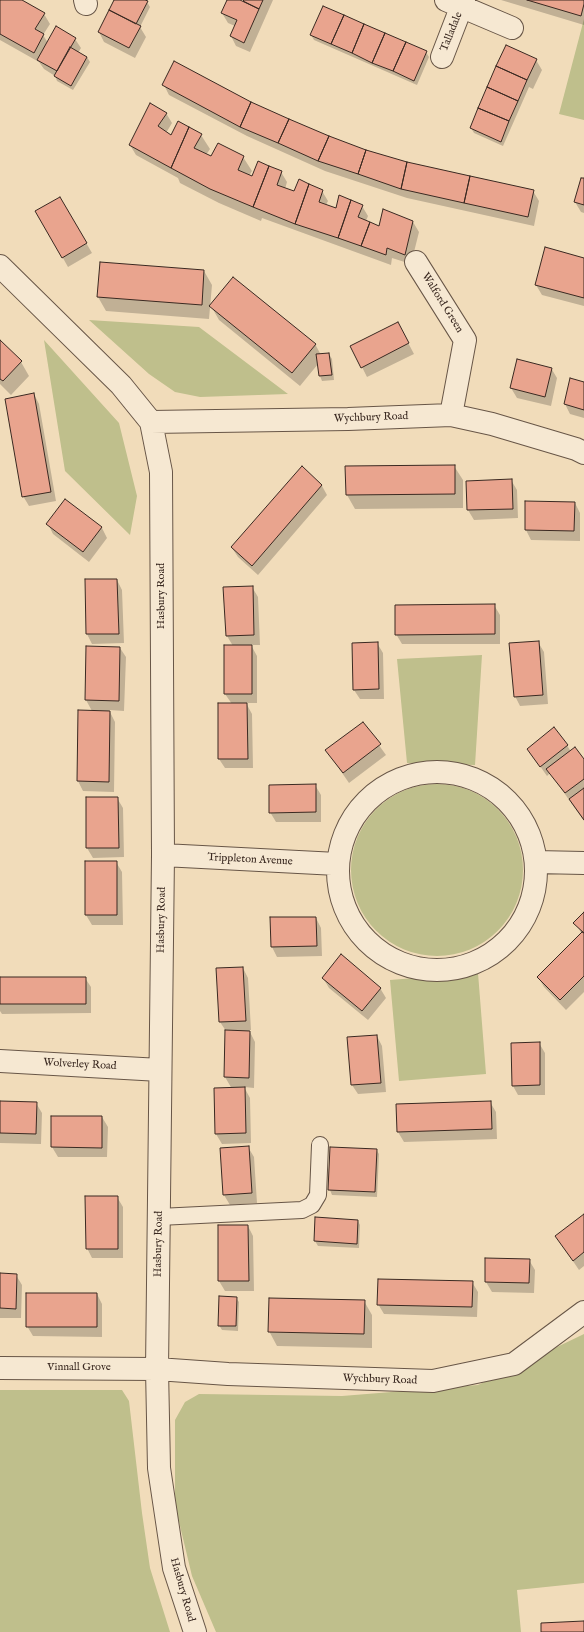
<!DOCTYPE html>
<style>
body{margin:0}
canvas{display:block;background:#f1dcba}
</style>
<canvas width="584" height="1632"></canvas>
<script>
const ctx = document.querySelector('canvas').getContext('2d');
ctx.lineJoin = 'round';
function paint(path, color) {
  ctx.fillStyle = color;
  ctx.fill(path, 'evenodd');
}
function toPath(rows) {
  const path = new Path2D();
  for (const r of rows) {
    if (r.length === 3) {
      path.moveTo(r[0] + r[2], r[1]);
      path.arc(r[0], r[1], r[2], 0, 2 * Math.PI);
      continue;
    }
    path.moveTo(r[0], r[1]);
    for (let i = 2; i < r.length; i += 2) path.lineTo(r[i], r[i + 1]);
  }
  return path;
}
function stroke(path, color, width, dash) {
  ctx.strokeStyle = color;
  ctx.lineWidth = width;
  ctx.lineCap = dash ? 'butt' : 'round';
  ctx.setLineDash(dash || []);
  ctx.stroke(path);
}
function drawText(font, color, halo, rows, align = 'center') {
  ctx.font = font + ' "IM FELL English",serif';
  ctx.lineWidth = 3.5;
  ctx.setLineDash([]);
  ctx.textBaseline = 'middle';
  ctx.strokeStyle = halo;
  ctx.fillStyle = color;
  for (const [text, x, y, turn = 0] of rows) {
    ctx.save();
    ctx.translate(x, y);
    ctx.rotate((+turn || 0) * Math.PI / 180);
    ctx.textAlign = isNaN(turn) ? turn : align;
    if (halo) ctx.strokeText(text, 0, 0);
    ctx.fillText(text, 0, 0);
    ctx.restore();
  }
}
paint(toPath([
 [584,19,584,120,559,114],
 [89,320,199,327,288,394,200,397,175,392,149,374],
 [44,340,119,423,137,496,130,535,65,471],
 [482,655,475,765,407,763,397,659],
 [437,870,86],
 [478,973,486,1074,399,1081,390,980],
 [584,1334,584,1583,517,1590,521,1632,216,1632,192,1576,175,1505,175,1420,185,1402,199,1394,342,1396,478,1385],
 [0,1390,122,1390,129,1401,142,1513,150,1568,170,1632,0,1632]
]), '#bfbf8c');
paint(toPath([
 [0,0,20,0,44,14,50,24,43,35,48,43,75,39,81,48,78,53,87,57,90,62,73,90,57,81,55,76,44,69,39,62,0,40],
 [116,0,143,0,147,2,150,7,140,27,146,37,135,58,104,42,99,32],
 [228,0,237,0,243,3,245,0,273,0,250,52,236,46,231,36,235,26,228,23,222,13],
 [501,0,584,0,584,25],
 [311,35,426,52,429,57,417,85,314,40],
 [536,60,542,70,533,89,529,87,503,146,474,133,471,128],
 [164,85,407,163,533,191,539,201,534,226,407,198,325,171,247,136,169,95],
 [166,113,172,123,166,133,171,137,178,123,201,135,210,149,206,155,212,158,243,157,252,171,249,176,252,178,281,172,287,182,285,189,294,193,322,191,328,201,326,205,337,210,362,206,368,216,366,221,380,227,383,210,413,222,419,232,411,264,392,258,391,265,262,218,261,221,219,203,180,183,178,178,136,155,130,145],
 [584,179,584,213,581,212,575,202],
 [60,198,92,253,68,267,37,212],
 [584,259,584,306,542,295,536,285],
 [204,271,212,285,209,319,106,311,98,297],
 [211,306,315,344,321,355,329,354,332,359,334,380,322,381,320,376,318,364,300,386,219,320],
 [403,333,414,354,367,377,362,367],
 [0,342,21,362,29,376,11,395,0,384],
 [551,368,557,378,551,406,517,398,511,388],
 [571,379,584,383,584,418,570,414,565,404],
 [34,394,39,404,56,501,29,506,23,496],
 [454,466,463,480,463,508,355,509,347,495],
 [302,468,322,486,327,495,258,575,238,557,232,548],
 [511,480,517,490,518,518,474,520,468,510],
 [66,501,102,528,107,538,89,562,53,534,48,524],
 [575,503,580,513,580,541,531,540,526,530],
 [117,580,122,590,124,643,92,644,87,634],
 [252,587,258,597,260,645,251,645,257,656,257,703,246,703,252,714,253,768,225,768,219,759,232,704,225,694,233,646,227,636],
 [494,605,500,615,500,644,402,644,396,634],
 [538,642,544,652,548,704,520,706,515,696],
 [377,643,383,653,384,699,360,699,354,690],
 [120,648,126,657,124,711,109,710,115,722,114,792,83,791,78,781,79,711,92,711,86,700],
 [363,723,386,755,349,783,327,751],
 [567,745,571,752,584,760,584,821,550,773,547,776,528,749],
 [315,785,321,795,321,822,276,822,270,812],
 [117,798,123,808,124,857,93,858,87,848],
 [116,862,122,872,123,925,92,925,86,915],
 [584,914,584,992,566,1010,544,987,538,977,582,934,575,923],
 [316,918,321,928,322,956,277,957,272,947],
 [243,968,248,978,251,1030,249,1030,255,1042,254,1088,244,1087,250,1098,251,1143,222,1144,216,1134,232,1089,225,1077,226,1031,220,1022],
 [0,978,85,978,91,987,91,1013,2,1014,0,1011],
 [323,978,380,988,386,998,368,1020,329,988],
 [377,1036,382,1046,386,1092,358,1094,352,1085],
 [539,1043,545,1053,545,1095,518,1095,513,1086],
 [0,1102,36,1103,42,1113,41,1144,0,1143],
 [490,1102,496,1112,497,1139,404,1142,398,1132],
 [102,1117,108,1127,107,1157,58,1157,52,1147],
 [248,1147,254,1157,257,1203,230,1205,224,1195],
 [376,1149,379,1154,377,1197,332,1195,330,1190],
 [117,1197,123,1207,123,1258,92,1258,87,1248],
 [584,1216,584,1266,579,1270,556,1236],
 [358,1221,360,1225,359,1248,318,1246,315,1241],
 [248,1226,253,1236,254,1291,225,1291,219,1281],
 [529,1260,535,1270,534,1293,492,1292,486,1282],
 [0,1274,16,1275,22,1285,21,1318,0,1318],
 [472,1282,478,1292,477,1317,384,1314,378,1304],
 [97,1294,102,1304,102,1337,33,1336,27,1326],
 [236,1298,239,1302,238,1331,222,1330,219,1325],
 [364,1301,372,1315,372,1348,277,1346,269,1331]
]), '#0003');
const building = toPath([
 [0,0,22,0,45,13,35,29,44,34,34,53,0,34,0,0],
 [114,0,145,0,148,1,136,24,109,10,114,0],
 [227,0,240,0,259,9,244,43,230,36,237,20,221,13,227,0],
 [244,0,263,0,259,9,243,1,244,0],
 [527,0,584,0,584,4,581,16,527,0],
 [323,6,344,15,331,44,310,35,323,6],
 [109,10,141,26,129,48,98,32,109,10],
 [344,15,364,24,352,53,331,44,344,15],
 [364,24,385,33,372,63,352,53,364,24],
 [56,26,76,38,57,71,37,60,56,26],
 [385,33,406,42,393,71,372,63,385,33],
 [406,42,427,51,414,81,393,71,406,42],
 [506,45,537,59,527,80,496,66,506,45],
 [70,47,87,57,71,86,54,76,70,47],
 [174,61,251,102,240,127,162,85,174,61],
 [496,66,527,80,518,101,487,87,496,66],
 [487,87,518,101,509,121,478,108,487,87],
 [251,102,289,119,278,143,240,127,251,102],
 [150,103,167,113,158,126,171,135,178,121,189,127,171,168,129,145,150,103],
 [478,108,509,121,501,142,470,128,478,108],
 [289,119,329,136,318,161,278,143,289,119],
 [189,127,202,134,194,148,211,156,218,143,244,156,238,170,252,176,258,161,269,166,253,207,210,189,171,168,189,127],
 [329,136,366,150,358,174,318,161,329,136],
 [366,150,407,162,401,189,358,174,366,150],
 [407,162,470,176,464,203,401,189,407,162],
 [269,166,282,171,277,185,294,191,299,179,309,184,295,224,253,207,269,166],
 [470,176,534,190,528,217,464,203,470,176],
 [581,178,584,178,584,205,574,202,581,178],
 [309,184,323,190,319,202,336,208,339,195,351,200,338,238,295,224,309,184],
 [60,197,87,243,62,258,35,211,60,197],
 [351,200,363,205,358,217,370,222,361,246,338,238,351,200],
 [383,209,413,221,405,255,387,248,386,255,361,246,370,222,379,226,383,209],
 [545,247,584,258,584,298,535,285,545,247],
 [100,262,204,270,202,305,97,297,100,262],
 [233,277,316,344,292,373,209,306,233,277],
 [398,322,409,343,361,368,350,346,398,322],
 [0,340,22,361,3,381,0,379,0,340],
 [329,353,332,375,319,376,316,354,329,353],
 [517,359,552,368,545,397,510,388,517,359],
 [570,378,584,382,584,410,564,404,570,378],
 [34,393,51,492,22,497,5,399,34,393],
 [455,465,455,494,346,495,345,466,455,465],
 [302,466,322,485,252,566,231,547,302,466],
 [512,479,513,509,467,510,466,481,512,479],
 [65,499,102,527,83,552,46,524,65,499],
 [525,501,575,502,574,531,525,530,525,501],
 [85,579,117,579,119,634,86,634,85,579],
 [253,586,254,635,226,636,223,587,253,586],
 [495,604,495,634,395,635,395,605,495,604],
 [539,641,543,695,514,697,509,643,539,641],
 [378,642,379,689,353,690,352,643,378,642],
 [224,645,252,645,252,694,224,694,224,645],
 [86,646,120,647,119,701,85,700,86,646],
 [218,703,247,703,248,759,218,759,218,703],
 [78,710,110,711,109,782,77,781,78,710],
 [363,722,381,744,343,773,325,750,363,722],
 [554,727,568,745,540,767,527,749,554,727],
 [575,747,584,759,584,779,565,793,546,769,575,747],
 [316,784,316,812,269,813,269,785,316,784],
 [584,788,584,820,569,799,584,788],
 [86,797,118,797,119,848,86,848,86,797],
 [85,861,117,861,117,915,85,915,85,861],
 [584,912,584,933,573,923,584,912],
 [270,917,316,917,317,946,271,947,270,917],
 [582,932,584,933,584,976,560,1000,537,977,582,932],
 [341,954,381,988,362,1011,322,978,341,954],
 [243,967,246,1021,219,1022,216,968,243,967],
 [0,977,86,977,86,1004,0,1004,0,977],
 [225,1030,250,1031,249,1078,224,1077,225,1030],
 [377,1035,381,1083,351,1085,347,1037,377,1035],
 [540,1042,540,1085,512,1086,511,1043,540,1042],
 [245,1087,246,1133,215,1134,214,1088,245,1087],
 [0,1101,37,1102,36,1134,0,1133,0,1101],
 [491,1101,492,1129,397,1132,396,1104,491,1101],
 [51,1116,102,1116,102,1148,51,1147,51,1116],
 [249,1146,252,1193,223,1195,220,1148,249,1146],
 [330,1147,377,1149,375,1192,328,1190,330,1147],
 [85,1196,118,1196,118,1249,86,1249,85,1196],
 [584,1214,584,1252,573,1261,555,1236,584,1214],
 [315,1217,358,1220,357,1244,314,1241,315,1217],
 [218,1225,248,1225,249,1281,218,1281,218,1225],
 [485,1258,530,1259,529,1283,485,1282,485,1258],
 [0,1273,17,1274,16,1309,0,1308,0,1273],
 [378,1279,473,1281,472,1307,377,1305,378,1279],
 [26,1293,97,1293,97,1327,26,1327,26,1293],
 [219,1296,237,1297,236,1326,218,1326,219,1296],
 [269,1298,365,1300,364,1334,268,1332,269,1298],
 [584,1621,584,1632,541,1632,541,1623,584,1621]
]);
paint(building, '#e9a48e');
stroke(building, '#3a2921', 1);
const service = toPath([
 [159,1217,302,1210,312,1205,318,1195,320,1145]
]);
const minor = toPath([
 [85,0,86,4],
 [446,0,512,28],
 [442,57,464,0],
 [416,262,465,340,451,415],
 [0,266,121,385,151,422,161,472,163,855,157,1369,159,1468,174,1568,195,1632],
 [151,422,348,419,451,415,492,424,576,449,584,453],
 [437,871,99],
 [163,855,337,864],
 [536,862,584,863],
 [0,1061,160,1070],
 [0,1368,157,1369,228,1374,433,1381,514,1364,584,1312]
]);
stroke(service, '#685647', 18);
stroke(minor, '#685647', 24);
stroke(service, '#f6e8d2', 16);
stroke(minor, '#f6e8d2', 22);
drawText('11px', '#3a2921', '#f6e8d2', [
 ["Talladale",452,32,-68],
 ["Walford Green",442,303,58],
 ["Wychbury Road",371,418,-2],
 ["Hasbury Road",162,596,-90],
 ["Trippleton Avenue",250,860,3],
 ["Hasbury Road",162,920,-89],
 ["Wolverley Road",80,1065,3],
 ["Hasbury Road",159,1244,-89],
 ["Vinnall Grove",79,1368],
 ["Wychbury Road",380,1380,2],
 ["Hasbury Road",182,1590,74]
]);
</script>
